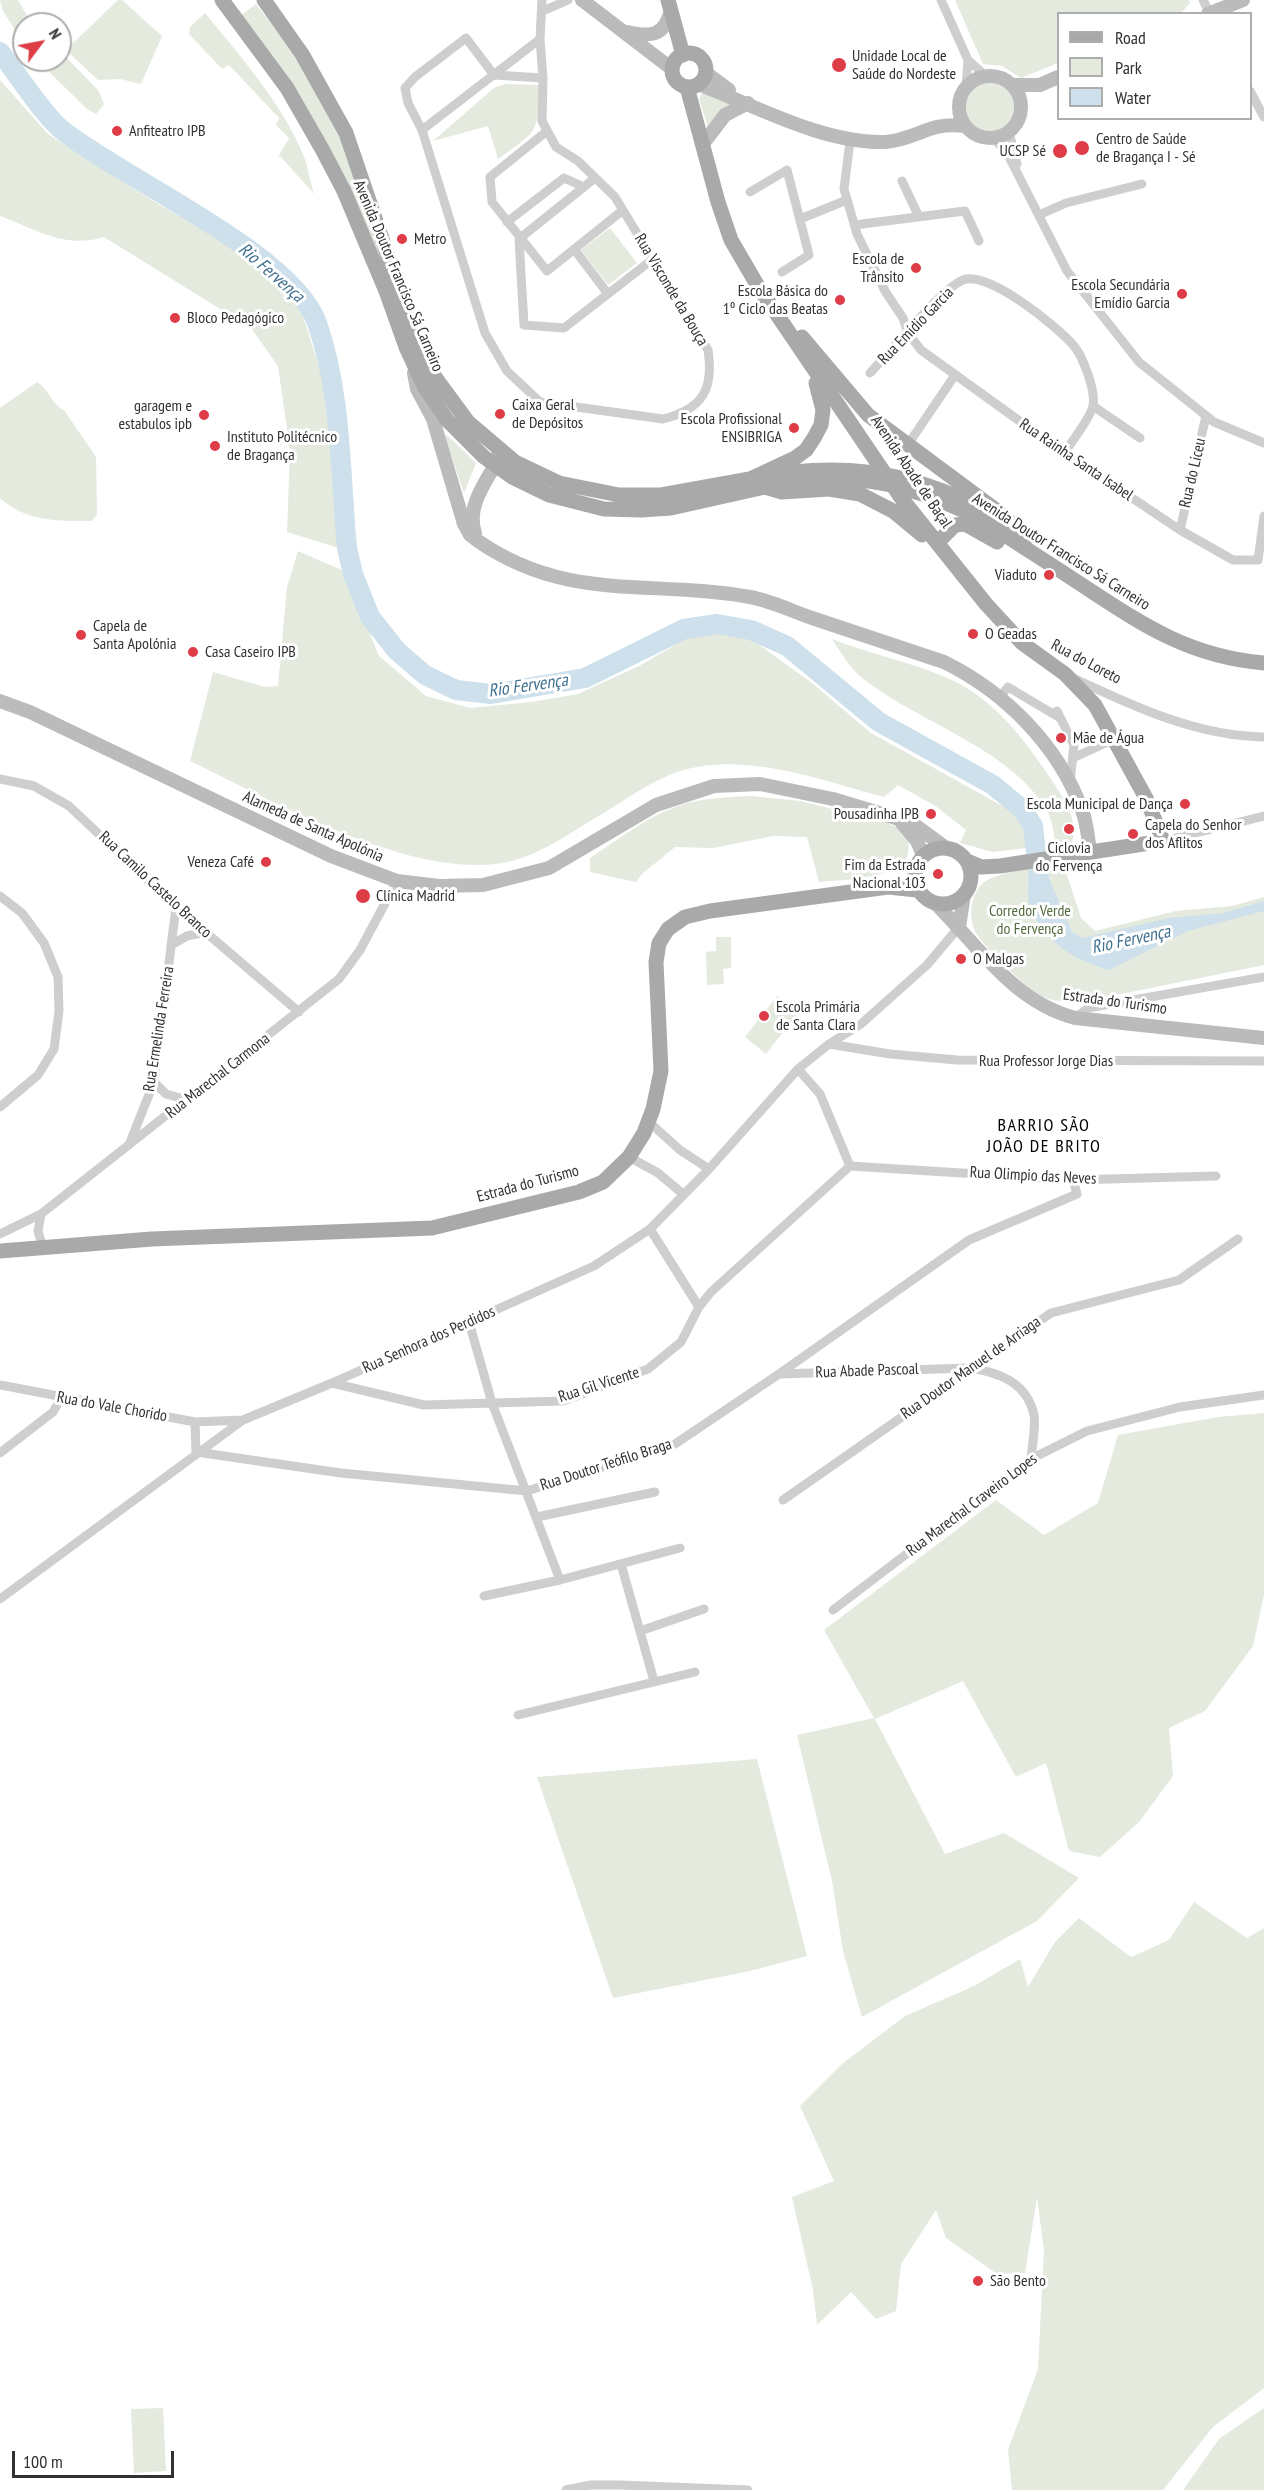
<!DOCTYPE html>
<meta charset="utf-8">
<style>
body{margin:0}
#map{position:relative;width:1264px;height:2490px;overflow:hidden;background:#fff;font-family:"PT Sans Narrow",sans-serif}
canvas{display:block}
.legend{position:absolute;left:1057px;top:12px;width:195px;height:108px;box-sizing:border-box;background:#fff;border:2px solid #adadad;margin:0;padding:8px 10px;list-style:none;font-size:18px;color:#313131}
.legend li{display:flex;align-items:center;gap:12px;height:30px}
.legend b{width:30px;border:2px solid #adadad}
.north{position:absolute;left:12px;top:12px;width:60px;height:60px;box-sizing:border-box;background:#fff;border:2px solid #adadad;border-radius:50%;rotate:58deg;font-size:16px;font-weight:700;line-height:24px;text-align:center;color:#313131}
.north::after{content:'';display:block;margin:auto;width:21px;height:27px;background:#de3c47;clip-path:polygon(50% 0,100% 100%,50% 72%,0 100%)}
.scale{position:absolute;left:12px;top:2451px;width:162px;height:27px;box-sizing:border-box;border:3px solid #313131;border-top:0;padding-left:8px;font-size:18px;line-height:21px;white-space:nowrap;color:#313131;-webkit-text-stroke:4px #fff;paint-order:stroke}
</style>
<div id="map">
<canvas width="1264" height="2490"></canvas>
<ul class="legend">
<li><b style="height:8px;background:#a9a9a9"></b>Road</li>
<li><b style="height:16px;background:#e4eadd"></b>Park</li>
<li><b style="height:16px;background:#cde0eb"></b>Water</li>
</ul>
<div class="north">N</div>
<div class="scale">100 m</div>
</div>
<script>
const ctx = document.querySelector('canvas').getContext('2d');
ctx.lineJoin = 'round';
function fillPath(path, color) {
  ctx.fillStyle = color;
  ctx.fill(path, 'evenodd');
}
function stroke(path, color, width, dash) {
  ctx.strokeStyle = color;
  ctx.lineWidth = width;
  ctx.lineCap = dash ? 'butt' : 'round';
  ctx.setLineDash(dash || []);
  ctx.stroke(path);
}
function drawText(font, color, halo, rows, align = 'center') {
  ctx.font = font + ' "PT Sans Narrow",sans-serif';
  ctx.lineWidth = 6;
  ctx.setLineDash([]);
  ctx.textBaseline = 'middle';
  ctx.strokeStyle = halo;
  ctx.fillStyle = color;
  for (const [text, x, y, turn = 0] of rows) {
    ctx.save();
    ctx.translate(x, y);
    ctx.rotate((+turn || 0) * Math.PI / 180);
    ctx.textAlign = isNaN(turn) ? turn : align;
    if (halo) ctx.strokeText(text, 0, 0);
    ctx.fillText(text, 0, 0);
    ctx.restore();
  }
}
fillPath(new Path2D(`
 M0,0H18L32,24H24V44L3,11Z
 M118,0H122L162,36L141,84L120,79L98,80L66,50Z
 M955,0H1189L1190,3L1181,13L1058,14V63L1021,78L1002,66L983,64Z
 M256,4L296,56L337,130L441,398L486,450L466,433L438,399L381,264L240,16Z
 M205,13C240,56 281,102 303,154C308,166 310,181 314,194L280,156L278,157L289,138L276,125L279,118L229,65L222,69L189,34L190,27Z
 M60,51L98,90L104,104L96,114L87,109L37,60H60Z
 M0,80L48,134L158,204L246,253L294,297L300,307L327,391L339,548L287,532L290,450L278,366L251,328L104,237C66,249 37,230 0,216Z
 M966 107a24 24 0 1 1 48 0a24 24 0 1 1-48 0Z
 M505,84L539,85C538,135 538,130 498,159L488,126L433,141L494,88Z
 M703,92L732,104L708,127L699,99Z
 M610,228L637,263L608,285L581,250Z
 M37,382C49,389 52,405 64,410L96,457L97,514L92,521C57,521 27,522 0,498V408Z
 M447,435L476,463L464,493L445,437Z
 M298,551L344,571L379,656L426,696L470,708L531,702L578,694L639,666L699,631L751,639L812,683L871,733L1015,813L1025,828L1026,848L993,852L960,843L966,830L937,807L898,785L884,797C820,780 746,751 680,771C651,780 623,802 597,817C565,836 533,860 495,864C401,874 273,801 190,761L213,672L265,687L278,686L287,587Z
 M832,639C872,655 916,663 954,681C998,703 1026,742 1053,782C1065,801 1080,822 1071,846L1056,849C1054,835 1053,821 1046,809C1009,747 914,721 860,676C849,667 840,651 832,639Z
 M751,796L800,801L885,822L900,829L909,843C908,847 909,854 907,857C897,879 840,880 819,882L807,837L773,836L713,848L675,847L642,874L636,882L590,872V858C618,840 646,817 678,806C701,798 726,797 751,796Z
 M1063,863L1081,918L1095,931L1176,911L1232,906L1264,897V965L1077,1003C1063,1002 1049,1001 1037,993C1023,985 981,944 975,931C968,916 971,894 983,883C996,872 1045,866 1063,863Z
 M716,937H731V968L723,969L724,984L707,985L706,952L716,951Z
 M777,996L798,1013L766,1054L745,1037Z
 M1264,1413V1595L1253,1646L1205,1711L1169,1728L1173,1776L1139,1822L1100,1857L1069,1851L1046,1763L1016,1777L963,1681L875,1719L945,1854L1004,1833L1079,1878L1037,1921L862,2017L843,1951L832,1881L797,1735L874,1718L824,1630L996,1500L1044,1535L1098,1503L1118,1435L1218,1417Z
 M757,1759L807,1956L750,1971L613,1998L537,1777Z
 M1194,1902L1247,1938L1264,1928V2388L1213,2427L1163,2490H1012L1008,2450L1038,2369L1044,2250L1037,2197L1025,2273L997,2274L946,2238L936,2210L901,2264L896,2311L876,2319L851,2292L817,2325L813,2290L792,2197L834,2181L800,2106L842,2064L905,2016L974,1986L1020,1959L1028,1987L1055,1942L1079,1918L1131,1957L1169,1940Z
 M163,2408L166,2471L134,2473L131,2409Z
 M1264,2408V2490H1183L1219,2439Z`), '#e4eadd');
fillPath(new Path2D(`
 M1044,867L1072,932L1082,938L1169,918L1224,913L1264,901V911L1188,931L1109,970C1076,961 1044,942 1031,909C1026,899 1029,882 1029,871Z`), '#cde0eb');
stroke(new Path2D(`
 M0,52C16,72 44,116 62,130C123,179 292,253 317,323C342,394 340,474 347,548L353,574L370,617L397,651L425,675L456,690L491,694L585,678L684,629L717,624L751,630L787,646L879,722L993,785L1022,809L1033,826L1039,879`), '#cde0eb', 20);
stroke(new Path2D(`
 M542,0L540,39L543,78L542,121L556,147L578,161L615,197L708,350C714,389 703,409 663,419L540,402L507,371L485,333L422,130L408,103L405,88L415,77L466,38L494,75L543,78
 M941,0L968,60L986,76
 M1203,0L1210,14
 M543,11L568,0
 M966,86L968,60
 M1250,91L1264,117
 M422,130L540,39
 M547,131L490,177L492,202L547,271L623,210
 M1009,132L1017,164
 M992,138L1005,149L1067,271L1139,362L1214,422L1264,443
 M850,141L844,189L857,234L885,291L903,318L908,333L921,350L1050,443L1180,530L1233,560H1258L1264,516
 M595,178L519,239L524,325L564,328L653,259
 M902,181L919,217
 M750,192L787,170L809,255L782,272
 M1039,215L1066,203L1142,184
 M800,219L847,200
 M507,222L564,178L584,187
 M854,225L965,211L979,241
 M574,249L608,294
 M870,373C889,353 942,288 963,280C988,270 1058,327 1074,346C1083,357 1096,391 1093,406C1090,418 1072,442 1064,453
 M1093,406L1140,438
 M907,446L955,375
 M1180,530L1206,416
 M1073,678C1133,706 1196,736 1264,737
 M1001,696L1008,687L1060,718
 M1057,711L1074,745L1070,782
 M1073,758L1114,739
 M0,779L34,786L69,806L176,907L299,1012
 M1163,841L1264,816
 M0,896L22,913L44,943L58,977L59,1011L54,1049L38,1075L0,1107
 M171,945L187,936L206,932
 M1075,1018L1088,1008L1264,977
 M829,1044L890,1054L957,1060L1264,1061
 M154,1082L166,1094L188,1100
 M649,1122L680,1150L709,1169
 M129,1145L154,1082L176,907
 M629,1157L658,1173L683,1194
 M850,1166L1073,1180L1216,1176
 M41,1214L38,1231L43,1248
 M650,1229L699,1307
 M0,1234L41,1214L339,979L360,950L397,881
 M469,1322L492,1403L560,1580L680,1548
 M779,1374L969,1368C998,1372 1027,1382 1034,1415C1036,1428 1032,1446 1031,1459
 M332,1383L424,1405L563,1401L648,1369L681,1342L699,1307L711,1292L850,1166L820,1094L798,1069
 M0,1385L195,1422L196,1452L341,1473L527,1491L675,1444L779,1374L969,1240L1077,1194L1073,1180
 M195,1422L243,1420
 M0,1453L53,1412L62,1397
 M783,1500L1051,1313L1179,1280L1238,1239
 M537,1517L655,1492
 M621,1564L654,1681
 M484,1596L560,1580
 M0,1599L243,1420L332,1383L594,1266L650,1229L709,1169L798,1069L829,1044L861,1024L927,965L959,927
 M833,1610L1031,1459L1087,1431L1180,1407L1264,1395
 M640,1631L704,1609
 M518,1715L695,1672
 M566,2490L591,2485H620L748,2490`), '#cecece', 9);
stroke(new Path2D(`
 M582,0L672,69
 M1208,14L1243,0
 M627,32C651,37 664,37 671,10
 M706,73L729,90
 M959 107a31 31 0 1 1 62 0a31 31 0 1 1-62 0Z
 M698,84C756,106 824,144 885,142C916,140 929,121 965,126
 M1013,85H1040L1058,77
 M706,140L725,115L748,103
 M414,373L417,389L433,419L464,524L470,535L478,541C568,603 650,579 750,597C772,601 794,612 815,619C858,633 901,648 944,662C1005,692 1058,745 1082,810C1087,823 1088,838 1090,851
 M475,533C466,507 485,483 498,460V455
 M0,701L30,712L331,856L397,881L439,886L483,885L549,868L656,805L714,786L760,784L833,799L912,823L946,848
 M901,822L917,841L923,855
 M936,904C979,947 1014,1002 1075,1018L1264,1038
 M959,927L964,895`), '#bbb', 14);
stroke(new Path2D(`
 M222,0L287,88L322,149L344,191L386,291L406,347L424,386L447,420L484,457L512,477L549,495L604,509L641,510L671,508L765,487L782,492L829,489L860,494L893,511L922,535
 M264,0L302,54L346,133L410,321L432,373L468,422L515,462L559,483L619,495H661L750,479L795,458L806,450L814,438L821,425L823,410L816,383
 M668,0L683,55
 M672 70a17 17 0 1 1 34 0a17 17 0 1 1-34 0Z
 M687,87L718,202L731,240L759,288L902,499L986,604L1022,643L1065,674L1095,705L1147,800L1163,841L1000,866L981,867L967,861
 M802,337L868,415L1000,513L1027,538
 M979,518C1015,542 1052,565 1088,589C1146,627 1192,657 1264,663
 M937,543L955,525L965,524L997,542
 M915 876a28 28 0 1 1 56 0a28 28 0 1 1-56 0Z
 M0,1251L152,1239L432,1228L579,1192L603,1182L629,1157L644,1133L653,1109L661,1071L656,962L659,943L668,929L685,917L710,911L888,887L917,890`), '#a9a9a9', 15);
stroke(new Path2D(`
 M750,479C834,461 908,469 984,510
 M765,487C785,485 805,481 825,480C879,475 932,495 979,518`), '#a9a9a9', 15);
for (const [x, y, r, color] of [
 [839,65,8,"#de3c47"],
 [117,131,6,"#de3c47"],
 [1082,148,8,"#de3c47"],
 [1060,151,8,"#de3c47"],
 [402,239,6,"#de3c47"],
 [916,268,6,"#de3c47"],
 [1182,294,6,"#de3c47"],
 [840,300,6,"#de3c47"],
 [175,318,6,"#de3c47"],
 [500,414,6,"#de3c47"],
 [204,415,6,"#de3c47"],
 [794,428,6,"#de3c47"],
 [215,446,6,"#de3c47"],
 [1049,575,6,"#de3c47"],
 [973,634,6,"#de3c47"],
 [81,635,6,"#de3c47"],
 [193,652,6,"#de3c47"],
 [1061,738,6,"#de3c47"],
 [1185,804,6,"#de3c47"],
 [931,814,6,"#de3c47"],
 [1069,829,6,"#de3c47"],
 [1133,834,6,"#de3c47"],
 [266,862,6,"#de3c47"],
 [938,874,6,"#de3c47"],
 [363,896,8,"#de3c47"],
 [961,959,6,"#de3c47"],
 [764,1016,6,"#de3c47"],
 [978,2281,6,"#de3c47"]
]) {
  const dot = new Path2D();
  dot.arc(x, y, r, 0, 2 * Math.PI);
  ctx.fillStyle = color;
  ctx.fill(dot);
  stroke(dot, '#fff', 2);
}
drawText('16px', '#313131', '#fff', [
 ["Unidade Local de",852,56],
 ["Saúde do Nordeste",852,74],
 ["Anfiteatro IPB",129,131],
 ["Centro de Saúde",1096,139],
 ["de Bragança I - Sé",1096,157],
 ["UCSP Sé",1046,151,"right"],
 ["Metro",414,239],
 ["Escola de",904,259,"right"],
 ["Trânsito",904,277,"right"],
 ["Escola Secundária",1170,285,"right"],
 ["Emídio Garcia",1170,303,"right"],
 ["Escola Básica do",828,291,"right"],
 ["1º Ciclo das Beatas",828,309,"right"],
 ["Bloco Pedagógico",187,318],
 ["Caixa Geral",512,405],
 ["de Depósitos",512,423],
 ["garagem e",192,406,"right"],
 ["estabulos ipb",192,424,"right"],
 ["Escola Profissional",782,419,"right"],
 ["ENSIBRIGA",782,437,"right"],
 ["Instituto Politécnico",227,437],
 ["de Bragança",227,455],
 ["Viaduto",1037,575,"right"],
 ["Capela de",93,626],
 ["Santa Apolónia",93,644],
 ["O Geadas",985,634],
 ["Casa Caseiro IPB",205,652],
 ["Mãe de Água",1073,738],
 ["Escola Municipal de Dança",1173,804,"right"],
 ["Pousadinha IPB",919,814,"right"],
 ["Capela do Senhor",1145,825],
 ["dos Aflitos",1145,843],
 ["Ciclovia",1069,848,"center"],
 ["do Fervença",1069,866,"center"],
 ["Veneza Café",254,862,"right"],
 ["Fim da Estrada",926,865,"right"],
 ["Nacional 103",926,883,"right"],
 ["Clínica Madrid",376,896],
 ["O Malgas",973,959],
 ["Escola Primária",776,1007],
 ["de Santa Clara",776,1025],
 ["São Bento",990,2281]
], 'left');
drawText('16px', '#313131', '#fff', [
 ["Avenida Doutor Francisco Sá Carneiro",398,276,67],
 ["Rua Visconde da Bouça",671,290,59],
 ["Rua Emídio Garcia",916,326,-46],
 ["Rua Rainha Santa Isabel",1076,460,34],
 ["Avenida Abade de Baçal",911,472,56],
 ["Rua do Liceu",1193,473,-77],
 ["Avenida Doutor Francisco Sá Carneiro",1061,552,32],
 ["Rua do Loreto",1086,662,28],
 ["Alameda de Santa Apolónia",313,827,24],
 ["Rua Camilo Castelo Branco",155,885,43],
 ["Estrada do Turismo",1115,1002,8],
 ["Rua Ermelinda Ferreira",159,1029,-81],
 ["Rua Professor Jorge Dias",1046,1061],
 ["Rua Marechal Carmona",218,1076,-38],
 ["Rua Olimpio das Neves",1033,1176,3],
 ["Estrada do Turismo",528,1184,-15],
 ["Rua Senhora dos Perdidos",429,1340,-24],
 ["Rua Doutor Manuel de Arriaga",971,1368,-35],
 ["Rua Abade Pascoal",867,1371,-2],
 ["Rua Gil Vicente",599,1385,-18],
 ["Rua do Vale Chorido",112,1407,10],
 ["Rua Doutor Teófilo Braga",606,1465,-18],
 ["Rua Marechal Craveiro Lopes",972,1505,-37]
]);
drawText('16px', '#546b3f', '#fff', [
 ["Corredor Verde",1030,911],
 ["do Fervença",1030,929]
]);
drawText('italic 18px', '#417190', '#fff', [
 ["Rio Fervença",271,273,41],
 ["Rio Fervença",528,686,-8],
 ["Rio Fervença",1131,940,-12]
]);
ctx.letterSpacing = '1.5px';
drawText('18px', '#000', '#fff', [
 ["BARRIO SÃO",1044,1126],
 ["JOÃO DE BRITO",1044,1147]
]);
ctx.letterSpacing = '0px';
</script>
